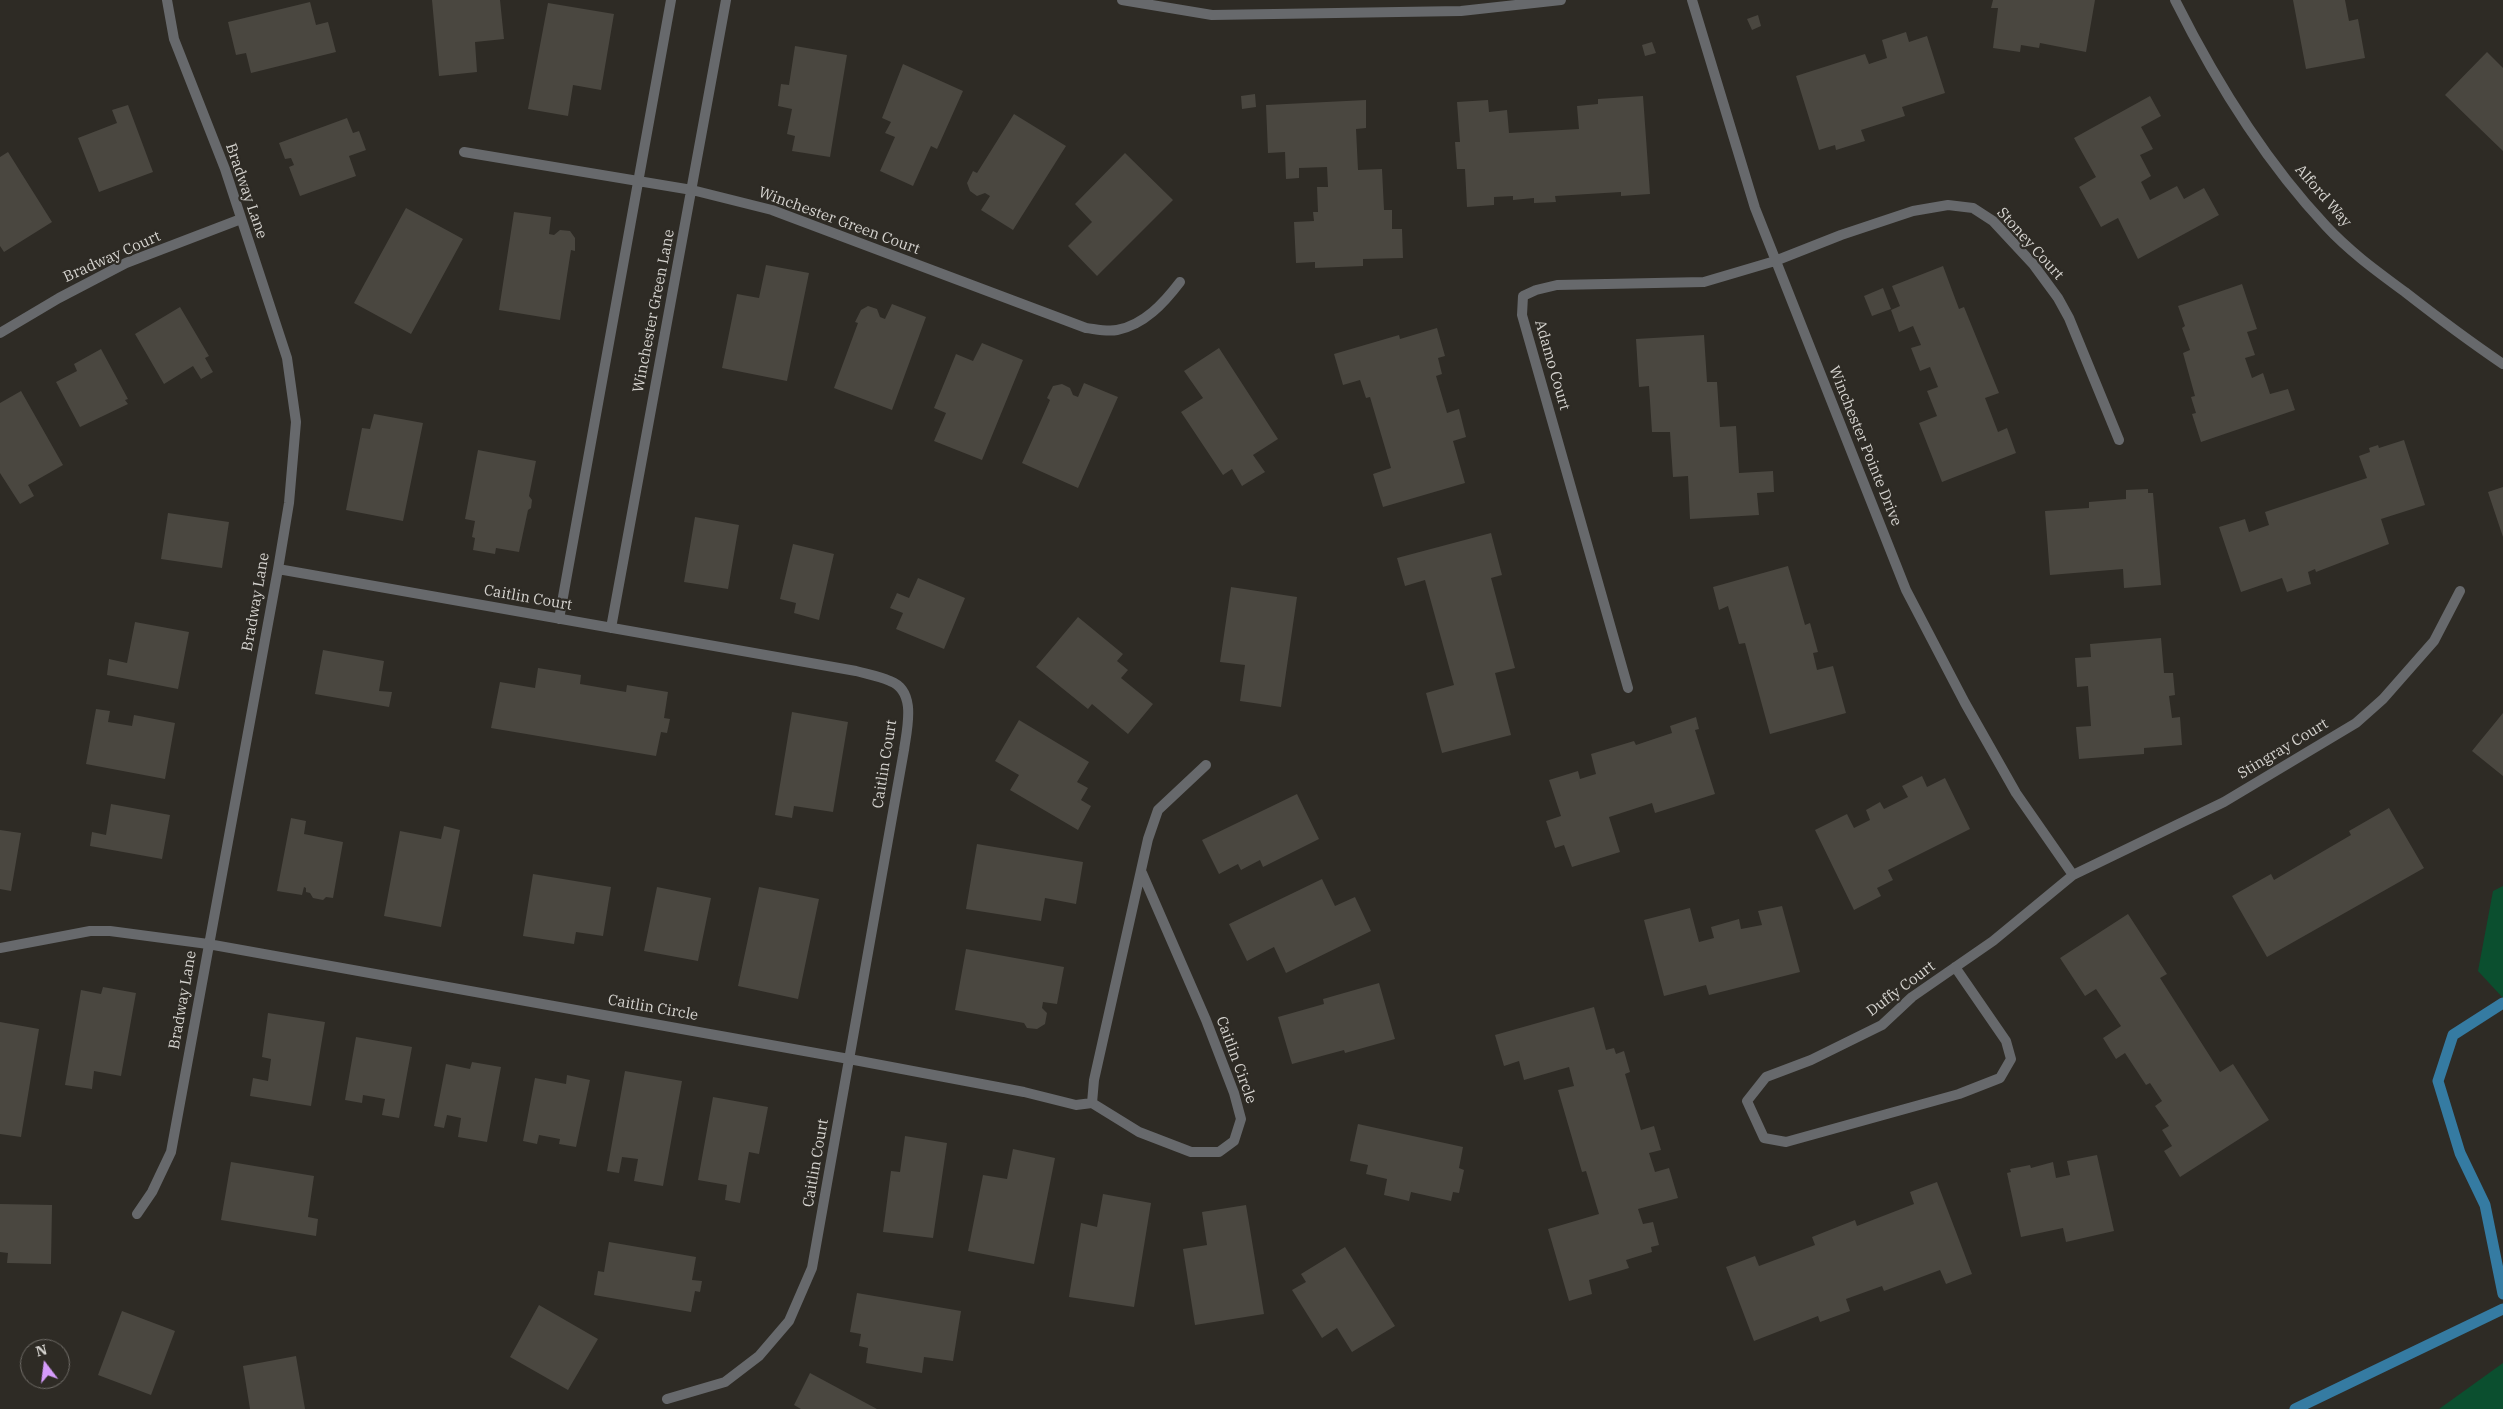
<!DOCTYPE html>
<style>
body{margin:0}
#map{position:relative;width:2503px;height:1409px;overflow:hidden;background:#2e2b25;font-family:"IBM Plex Serif",serif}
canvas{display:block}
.north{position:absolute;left:20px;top:1339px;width:50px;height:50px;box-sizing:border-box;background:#2e2b25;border:1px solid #716e69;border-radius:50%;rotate:345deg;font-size:14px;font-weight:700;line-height:20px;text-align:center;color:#d5d3cf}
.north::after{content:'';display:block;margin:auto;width:18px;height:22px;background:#d59bfb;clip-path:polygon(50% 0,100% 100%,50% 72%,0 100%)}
</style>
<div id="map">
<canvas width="2503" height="1409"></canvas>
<div class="north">N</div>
</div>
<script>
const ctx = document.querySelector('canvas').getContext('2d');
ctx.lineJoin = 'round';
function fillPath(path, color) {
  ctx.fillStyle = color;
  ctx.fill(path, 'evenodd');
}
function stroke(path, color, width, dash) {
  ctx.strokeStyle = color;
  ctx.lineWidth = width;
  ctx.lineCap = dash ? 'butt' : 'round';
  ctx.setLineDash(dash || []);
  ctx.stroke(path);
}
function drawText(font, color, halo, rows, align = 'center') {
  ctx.font = font + ' "IBM Plex Serif",serif';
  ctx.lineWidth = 4.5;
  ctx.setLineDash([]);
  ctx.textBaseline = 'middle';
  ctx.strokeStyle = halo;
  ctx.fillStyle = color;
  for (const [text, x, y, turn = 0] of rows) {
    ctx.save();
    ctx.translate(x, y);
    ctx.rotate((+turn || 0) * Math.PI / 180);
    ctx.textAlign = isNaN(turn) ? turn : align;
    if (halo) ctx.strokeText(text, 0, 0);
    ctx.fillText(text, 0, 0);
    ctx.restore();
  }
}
fillPath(new Path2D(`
 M2503,886V998L2478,971L2493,891Z
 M2503,1363V1409H2439Z`), '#0b4f2f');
stroke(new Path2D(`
 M2503,1003L2453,1035L2438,1081L2460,1153L2485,1205L2503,1294
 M2295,1409L2503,1309`), '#357ba2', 11);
fillPath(new Path2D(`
 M432,0H500L504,39L475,42L477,72L439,76Z
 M1993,0H2095L2086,52L2040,43L2039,48L2021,45L2020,52L1993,48L1998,8H1991Z
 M2293,0H2345L2349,21L2358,19L2365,58L2306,69Z
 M310,2L316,25L328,22L336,52L251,73L246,53L236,55L228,22Z
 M548,3L614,14L601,90L573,85L568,116L528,109Z
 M1758,15L1761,26L1752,30L1747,19Z
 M1906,32L1909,42L1927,36L1945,93L1902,107L1905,116L1861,130L1865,141L1836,150L1835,145L1819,150L1796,76L1865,54L1869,64L1887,58L1882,40Z
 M1652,42L1656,53L1645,56L1642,45Z
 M795,46L847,55L830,157L792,151L795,136L787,134L792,109L778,106L781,84L789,85Z
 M2487,52L2503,68V151L2445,95Z
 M903,64L963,91L937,149L931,146L913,186L880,171L895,137L885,133L891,122L882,118Z
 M1255,94L1256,107L1242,109L1241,96Z
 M1643,96L1650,194L1621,196V192L1555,196L1556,202L1534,203V198L1513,200V196L1494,197V205L1467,207L1465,169H1457L1455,142H1460L1457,102L1488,100L1489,112L1507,110L1509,133L1579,129L1577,106L1598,104V99Z
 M2150,96L2161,116L2141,127L2153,149L2140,155L2151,176L2141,182L2150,200L2177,186L2184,199L2204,188L2219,215L2138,259L2118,218L2101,227L2079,187L2096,177L2074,138Z
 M1366,100V128L1356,129L1358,170L1382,169L1384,210H1392V229H1402L1403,258L1363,259V266L1315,268V262L1296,263L1294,222L1314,221L1313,212H1318L1317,187H1328L1327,167L1299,168V178L1286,179L1285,152L1268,153L1266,105Z
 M128,105L153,172L99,192L78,138L117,123L112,110Z
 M1014,114L1066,146L1013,230L981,210L990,196L985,193L977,196L970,191L967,183L973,171L977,173Z
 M347,118L353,133L359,131L366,150L349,156L356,176L300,196L289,167L294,165L291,158L285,159L279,143Z
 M8,152L52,222L4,252L0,246V157Z
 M1125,153L1173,200L1097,276L1068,246L1092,222L1075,204Z
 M406,208L463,239L411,334L354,303Z
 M514,212L551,217L549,234L554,235L560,230L570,231L575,238V251L571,250L560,320L499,310Z
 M766,265L809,273L787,381L722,368L737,294L759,298Z
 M1943,266L1959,309L1964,307L1999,393L1985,398L1998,432L2007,428L2016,453L1942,482L1919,423L1937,416L1927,391L1938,387L1930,367L1920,371L1911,348L1921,345L1913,326L1899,332L1891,310L1900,306L1892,286Z
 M2242,284L2257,329L2247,332L2255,355L2245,358L2252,378L2263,373L2270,394L2288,389L2295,410L2201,442L2192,414L2196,413L2191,397L2195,396L2183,353L2190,350L2182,328L2185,326L2178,306Z
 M1883,288L1891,309L1872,316L1864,296Z
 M892,304L926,317L892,410L834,388L858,323L855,322L861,310L868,306L877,309L880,317L885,319Z
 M180,307L209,356L205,358L213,372L201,379L193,366L164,384L135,334Z
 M1437,328L1445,356L1438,358L1442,374L1436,376L1447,413L1459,409L1466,437L1453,441L1465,483L1383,507L1373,474L1391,468L1370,397L1366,398L1360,380L1343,385L1334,354L1399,335L1400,339Z
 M1704,335L1707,382H1717L1720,427L1736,426L1739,473L1773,471L1774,492L1757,493L1759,515L1690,519L1688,476L1673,477L1670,432H1652L1649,386L1639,387L1636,339Z
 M982,343L1023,360L982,460L934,441L946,413L934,408L956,354L973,361Z
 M1219,348L1278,439L1253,455L1265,472L1242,486L1232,469L1223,475L1181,412L1203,398L1184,371Z
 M101,349L128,399L125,400L128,404L80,427L56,382L77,371L74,364Z
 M1084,383L1118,397L1078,488L1022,463L1050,400L1047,398L1053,386L1062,384L1070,388L1073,395L1078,397Z
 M21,391L63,465L28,485L34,496L20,504L0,473V403Z
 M374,414L423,423L403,521L346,510L362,428L370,429Z
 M2404,440L2425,505L2381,519L2389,544L2316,572L2315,569L2308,572L2311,584L2287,592L2282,578L2241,592L2219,527L2245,519L2249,532L2269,525L2265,512L2367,478L2359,456L2370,452L2369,448L2378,445L2379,448Z
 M478,450L536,461L529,496L532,500L531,508L528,510L519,552L496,548L495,554L473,550L475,538L472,537L475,521L465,519Z
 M2503,487V537L2488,492Z
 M2148,489V493H2153L2161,585L2124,588L2123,569L2050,575L2045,511L2089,508V502L2126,499V490Z
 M168,513L229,522L222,568L161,559Z
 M695,517L739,525L728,589L684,582Z
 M1491,533L1502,575L1491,578L1515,668L1495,673L1511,735L1442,753L1426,693L1454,685L1425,580L1405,586L1397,558Z
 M793,544L834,554L819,620L794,613L796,603L780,599Z
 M1788,566L1805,625L1810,623L1818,652L1813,653L1817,670L1833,666L1846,713L1770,734L1745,643L1739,644L1728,606L1719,610L1713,587Z
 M918,578L965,598L944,649L896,629L903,613L890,608L897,593L909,598Z
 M1231,587L1297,597L1281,707L1240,701L1245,665L1220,662Z
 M1078,617L1123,654L1117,661L1128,670L1121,678L1153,704L1128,734L1092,704L1088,709L1036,667Z
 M135,622L189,632L178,689L107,675L109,659L127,663Z
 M2161,638L2164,673H2173L2175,695L2169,696L2172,718L2180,717L2182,745L2144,748V754L2079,759L2076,727L2091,726L2088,686L2077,687L2075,658L2091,657L2090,644Z
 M323,650L384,661L379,691L392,692L389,707L315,694Z
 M538,668L581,675L580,684L626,692L627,685L668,692L664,718L670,719L667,733L661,732L656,756L491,728L500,682L535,688Z
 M96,709L110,711L108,722L132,726L134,715L175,723L165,779L86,764Z
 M792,712L848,722L833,812L794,806L792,818L775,815Z
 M2503,713V776L2472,751Z
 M1696,717L1699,729L1695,730L1715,794L1655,813L1652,803L1609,817L1620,852L1572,867L1564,845L1555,848L1546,821L1561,816L1549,780L1578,771L1580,779L1596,774L1591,754L1634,741L1636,745L1672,733L1670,726Z
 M1019,720L1089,762L1077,782L1088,788L1081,800L1091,806L1078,830L1010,790L1019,775L995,761Z
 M1922,776L1927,787L1945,778L1970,829L1888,870L1893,880L1877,888L1881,896L1854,910L1815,830L1847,814L1854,828L1870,820L1866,810L1880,802L1884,809L1908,797L1902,786Z
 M1297,794L1319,839L1263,867L1260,860L1241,870L1238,864L1219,874L1202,840Z
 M111,804L170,815L162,859L90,846L92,832L106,835Z
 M2389,808L2424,868L2267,957L2232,896L2271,874L2274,880L2351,835L2349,831Z
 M291,818L306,821L304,834L343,842L333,898L326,897L323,900L313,898L310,893L306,892V888L304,887L302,895L277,891Z
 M444,826L460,830L441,927L384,916L400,831L441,839Z
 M0,830L21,833L11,891L0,889Z
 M977,844L1083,862L1076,904L1045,898L1041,921L966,909Z
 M533,874L611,887L603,936L576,932L574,944L523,936Z
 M1322,879L1335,906L1355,897L1371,931L1286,973L1274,947L1247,961L1229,924Z
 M657,887L711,898L698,961L644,951Z
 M759,887L819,899L798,999L738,986Z
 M1782,906L1800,972L1709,995L1706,985L1664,996L1644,920L1690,908L1699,942L1714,938L1711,927L1739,919L1741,929L1762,925L1758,911Z
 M2128,914L2167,974L2160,978L2220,1072L2233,1064L2269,1120L2180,1177L2164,1151L2172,1146L2162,1130L2169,1126L2155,1106L2162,1101L2150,1083L2146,1085L2125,1053L2116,1059L2103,1038L2121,1026L2096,989L2085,996L2060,958Z
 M966,949L1064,967L1057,1004L1043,1002L1042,1008L1047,1013L1045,1024L1037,1029L1027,1028L1024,1023L955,1010Z
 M1379,983L1395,1039L1345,1053L1344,1050L1292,1064L1278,1017L1324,1004L1323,999Z
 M103,987L136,993L121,1076L94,1071L92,1089L65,1085L81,990L101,994Z
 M1594,1007L1606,1050L1614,1048L1616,1054L1624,1051L1630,1072L1625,1074L1641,1130L1654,1126L1661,1150L1649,1153L1655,1172L1669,1168L1678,1198L1638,1209L1643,1224L1653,1222L1659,1245L1651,1247L1652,1252L1626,1260L1629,1268L1589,1280L1592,1294L1569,1301L1548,1229L1599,1214L1586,1171L1582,1172L1558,1090L1574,1086L1569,1067L1524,1080L1519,1061L1504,1066L1495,1035Z
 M268,1013L325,1022L311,1106L250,1096L253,1078L268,1081L271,1059L262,1057Z
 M0,1022L39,1029L21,1137L0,1134Z
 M356,1037L412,1047L399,1118L382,1115L385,1099L363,1095L362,1103L345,1100Z
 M472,1062L501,1067L487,1142L458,1137L461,1118L447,1115L444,1128L434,1126L446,1064L470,1069Z
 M625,1071L682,1081L663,1186L634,1181L638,1159L622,1157L619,1173L607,1171Z
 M567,1075L590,1080L576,1147L559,1144L560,1139L539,1135L537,1144L523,1141L535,1078L566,1084Z
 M713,1097L768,1107L759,1154L749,1152L740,1203L725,1200L727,1185L698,1180Z
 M1358,1124L1463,1147L1459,1168L1464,1170L1459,1193L1453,1192L1451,1201L1411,1192L1409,1201L1384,1195L1387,1179L1366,1174L1368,1165L1350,1161Z
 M905,1136L947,1143L933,1238L883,1232L891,1171L900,1172Z
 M1013,1149L1055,1158L1034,1264L968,1251L983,1175L1007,1179Z
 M2097,1155L2114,1231L2066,1242L2063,1228L2021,1237L2007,1173L2011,1172L2010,1169L2030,1165L2031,1168L2053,1162L2056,1178L2070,1175L2067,1161Z
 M231,1162L314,1176L308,1217L318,1219L316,1236L221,1220Z
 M1937,1182L1972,1274L1946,1284L1940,1270L1884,1291L1882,1286L1846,1299L1850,1311L1820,1322L1818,1316L1754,1341L1726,1267L1755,1256L1759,1266L1815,1245L1812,1237L1855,1220L1857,1226L1914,1204L1910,1192Z
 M1103,1194L1151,1203L1134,1307L1069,1297L1081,1223L1097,1227Z
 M0,1204L52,1205L51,1264L7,1263L8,1253L0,1252Z
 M1246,1205L1264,1314L1195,1325L1183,1249L1207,1245L1202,1212Z
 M609,1242L696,1257L692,1280L702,1281L700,1292L695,1291L691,1312L594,1295L598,1271L604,1272Z
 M1345,1247L1395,1326L1352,1352L1337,1328L1322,1338L1292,1290L1306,1282L1301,1274Z
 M857,1293L961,1311L953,1361L924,1357L922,1373L866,1363L868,1348L859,1346L861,1334L850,1332Z
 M539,1305L598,1339L568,1390L510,1357Z
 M122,1311L175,1331L151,1395L98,1375Z
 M296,1356L305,1409H250L243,1366Z
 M810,1373L877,1409H801L794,1405Z`), '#4a4740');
stroke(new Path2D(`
 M2175,0C2215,80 2265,161 2326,226C2350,252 2378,272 2405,292C2437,317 2469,341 2503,364`), '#67696c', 10);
stroke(new Path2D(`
 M1122,0L1212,15L1461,11L1561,0
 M1692,0L1755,208L1906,590L1965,703L2016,793L2073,875
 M464,152L692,190L772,210L1086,328C1095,329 1107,332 1117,330C1144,325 1164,303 1180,282
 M0,333L59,298L126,263L241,219
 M278,569L856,671C867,674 879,676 890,681C917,691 907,728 904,750L812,1268L789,1321L759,1356L725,1382L667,1399
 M559,619L671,0
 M611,628L726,0
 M1628,688L1522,315L1523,296L1536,290L1557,285L1704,282L1775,261L1841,235L1913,211L1948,205L1973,208L1993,221L2033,264L2058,298L2069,318L2119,440
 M0,948L90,931H110L208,944L849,1059L1024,1092L1076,1105L1092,1103L1094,1080L1148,839L1158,810L1206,765
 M1955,967L2006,1041L2011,1059L2000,1078L1959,1094L1786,1142L1764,1138L1747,1101L1766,1077L1811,1060L1882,1025L1912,997L1993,941L2073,875L2224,802L2356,723L2383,699L2434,641L2460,591
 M1092,1103L1139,1132L1191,1152H1219L1234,1141L1241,1119L1234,1093L1206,1020L1142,873
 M137,1214L152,1192L171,1152L278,569L289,503L296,422L287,358L225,169L174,39L167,0`), '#67696c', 10);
drawText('15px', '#d5d3cf', '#2e2b25', [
 ["Bradway Lane",246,191,71],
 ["Alford Way",2323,196,49],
 ["Winchester Green Court",839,221,20],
 ["Stoney Court",2030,244,48],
 ["Bradway Court",112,257,-24],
 ["Winchester Green Lane",654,311,-79],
 ["Adamo Court",1552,365,74],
 ["Winchester Pointe Drive",1865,446,68],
 ["Caitlin Court",528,598,10],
 ["Bradway Lane",256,602,-80],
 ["Stingray Court",2283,749,-31],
 ["Caitlin Court",885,764,-81],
 ["Duffy Court",1901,989,-37],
 ["Bradway Lane",183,1000,-80],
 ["Caitlin Circle",653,1008,10],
 ["Caitlin Circle",1236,1060,70],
 ["Caitlin Court",816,1163,-80]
]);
</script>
